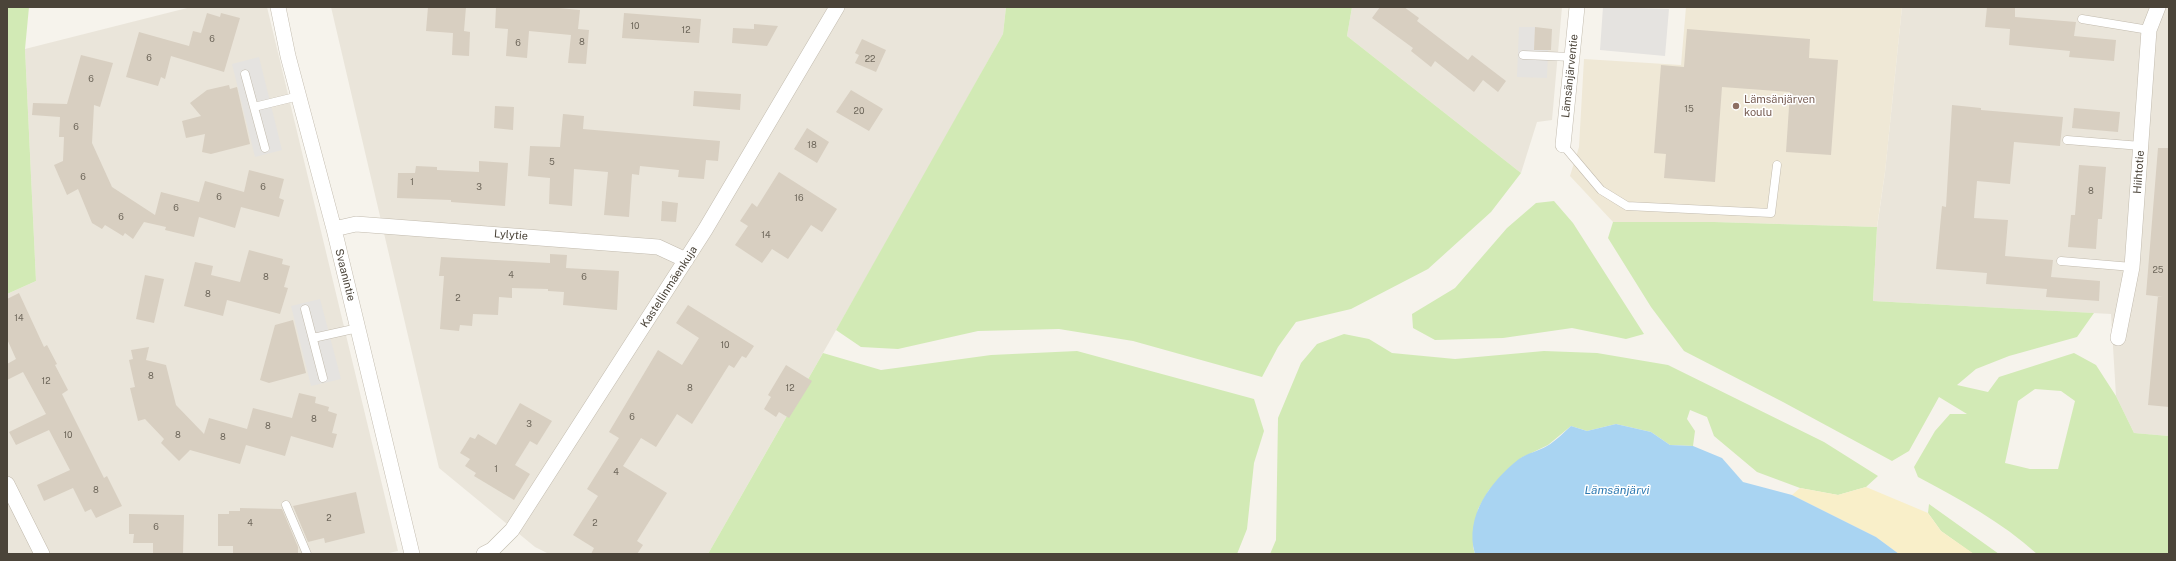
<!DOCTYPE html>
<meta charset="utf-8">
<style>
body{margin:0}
#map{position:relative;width:2176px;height:561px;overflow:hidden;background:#f6f3ec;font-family:"Public Sans",sans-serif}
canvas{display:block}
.frame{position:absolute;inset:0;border:8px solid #4b4439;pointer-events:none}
</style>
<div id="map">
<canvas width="2176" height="561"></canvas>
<div class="frame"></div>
</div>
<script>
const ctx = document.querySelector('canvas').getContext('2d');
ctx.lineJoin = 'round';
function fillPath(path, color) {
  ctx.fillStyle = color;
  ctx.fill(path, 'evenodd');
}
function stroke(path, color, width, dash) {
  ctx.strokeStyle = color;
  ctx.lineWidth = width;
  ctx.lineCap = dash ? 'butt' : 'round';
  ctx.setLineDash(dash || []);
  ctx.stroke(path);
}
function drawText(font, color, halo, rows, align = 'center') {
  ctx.font = font + ' "Public Sans",sans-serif';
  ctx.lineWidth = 3;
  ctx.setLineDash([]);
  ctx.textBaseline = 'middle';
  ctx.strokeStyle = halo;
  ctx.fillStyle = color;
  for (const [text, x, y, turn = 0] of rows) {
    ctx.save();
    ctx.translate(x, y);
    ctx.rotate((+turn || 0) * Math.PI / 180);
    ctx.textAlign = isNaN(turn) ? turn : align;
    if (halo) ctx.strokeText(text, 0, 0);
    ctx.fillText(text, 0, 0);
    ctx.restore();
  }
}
fillPath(new Path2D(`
 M191,7H267L398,551L384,554H7V294L36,281L25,49Z
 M331,7H1006L1003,34L919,185L708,554H549L535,547L439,468Z
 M1352,7H1562L1552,120L1537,122L1521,173L1347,36Z
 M1902,7H2169V436L2134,433L2116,396L2111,314L1873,301L1877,228L1885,172Z`), '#eae5da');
fillPath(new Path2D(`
 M1686,7H1902L1885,172L1877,227L1714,222H1613L1570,176L1579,147L1584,59L1681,65Z`), '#efe8d6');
fillPath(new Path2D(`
 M7,7H29L25,49L36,281L7,294Z
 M1006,7H1352L1347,36L1521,173L1491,212L1428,269L1351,309L1296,322L1278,347L1262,377L1133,341L1059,329L978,331L898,349L861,347L836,330L1003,34Z
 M1554,201L1573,223L1644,334L1626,339L1572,328L1503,338L1435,340L1413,328L1412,314L1455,288L1507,228L1536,203Z
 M1613,222H1714L1877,227L1873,301L2094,313L2077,337L2009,356L1976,369L1957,385L1988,392L1999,377L2074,353L2096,365L2116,396L2134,433L2169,436V554H2037C2002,522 1959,499 1918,477L1914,467L1935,431L1950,414H1967L1939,397L1909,451L1892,461L1783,402L1684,351L1651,307L1608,238ZM2035,389L2061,391L2075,401L2058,469H2030L2005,463L2018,401Z
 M1344,334L1369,339L1392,353L1455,359L1544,351L1597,353L1668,365L1824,442L1878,476L1866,487L1838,495L1800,488L1757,472L1714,436L1707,417L1690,410L1687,419L1695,431L1693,446L1670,445L1651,432L1616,424L1587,431L1571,426L1548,445L1521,458L1489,490L1478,509L1473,547L1475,554H1270L1276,540L1278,418L1301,363L1317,344Z
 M1077,351L1254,399L1264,431L1254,463L1247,529L1237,554H708L823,353L881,370L991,355Z
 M1929,504L1999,554H1973L1941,531L1928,513Z`), '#d2eab5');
fillPath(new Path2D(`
 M1866,487L1928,513L1941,531L1974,554H1899L1876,537L1792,495L1800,488L1838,495Z`), '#f9efc9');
fillPath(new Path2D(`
 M1603,7L1669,9L1665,56L1600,50Z
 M1519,27H1535L1534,50H1548L1547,78L1517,77Z
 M259,57L282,150L255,157L232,64Z
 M320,299L341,379L311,386L291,306Z`), '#e5e3e0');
fillPath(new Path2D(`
 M1616,424L1651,432L1670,445L1693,446L1722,458L1743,482L1792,495L1876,537L1899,554H1475C1464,516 1491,481 1519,459C1527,453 1539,451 1547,446C1556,441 1564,432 1571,426L1587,431Z`), '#a9d4f2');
fillPath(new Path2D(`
 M428,7H466L464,31L470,32L469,56L452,55L453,33L426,31Z
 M496,7H548L580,10L578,29L589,30L586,64L568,63L571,35L529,31L527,58L506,56L508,29L495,28Z
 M1380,7H1404L1419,18L1417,21L1468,60L1472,55L1506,81L1498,92L1483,80L1474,92L1435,61L1431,67L1411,51L1413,48L1372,18Z
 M1987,7H2015V17L2076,22L2074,36L2116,40L2114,61L2069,57L2070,51L2009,45L2010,29L1985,27Z
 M207,13L220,17L221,13L240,18L224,72L171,56L165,79L161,77L158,86L126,77L139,32L189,46L193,31L201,33Z
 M624,13L701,19L699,43L622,38Z
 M754,24L778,26L767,46L732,43L733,28L754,29Z
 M1535,27L1552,29L1551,50H1534Z
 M1687,29L1810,39L1809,58L1838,60L1831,155L1786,152L1790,92L1722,87L1715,182L1664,178L1666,154L1654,153L1661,65L1684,67Z
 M862,39L886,50L876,72L855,63L859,55L855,53Z
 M81,55L113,63L100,107L94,105L92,143L112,187L155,215L161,192L199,202L205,181L244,192L249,170L284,179L279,198L284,200L279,217L241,207L235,228L199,217L194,237L165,230L166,227L144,222L133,239L125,233L123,236L105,225L102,229L92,223L78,189L67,195L54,165L63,161L64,137H59L60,117L32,115L33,103L67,104Z
 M229,85L230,89L237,87L250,144L211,154L202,152L205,134L186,138L182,121L201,116L190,103L207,90Z
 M851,90L883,109L869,131L836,112Z
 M694,91L741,94L740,110L693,106Z
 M1952,105L1981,108V110L2063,117L2060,146L2014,142L2010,184L1977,181L1974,218L2008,220L2005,256L2053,260L2051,277L2100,281L2099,301L2046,297L2047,289L1986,284L1987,273L1936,269L1942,206L1946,207Z
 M495,106L514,107L513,130L494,128Z
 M2074,108L2120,112L2118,132L2072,128Z
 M563,114L584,116L583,129L720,141L718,161L706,160L704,179L678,177L679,170L640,166L639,175L632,174L629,217L604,215L608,172L574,169L572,206L549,204L550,178L528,176L530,146L560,147Z
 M807,128L829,142L817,163L794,149Z
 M2158,148H2169V407L2148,405L2158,296L2163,297L2146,295Z
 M479,161L508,163L505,206L451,202V200L397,198L398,173H415L416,166L437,167V170L479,172Z
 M2079,165L2106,167L2102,219H2098L2096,249L2068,247L2071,215H2075Z
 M779,172L837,209L822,232L811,225L788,259L772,249L762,263L735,245L748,226L740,221L752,203L757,207Z
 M662,201L678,203L676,222L661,221Z
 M249,250L283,259L282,264L290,266L284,287L288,288L280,314L227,300L223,316L184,306L195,262L213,266L211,275L240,282Z
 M550,254L567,255L566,268L619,271L617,310L563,305L564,292L548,291V289L512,288V298L499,297L498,315L473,314L472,326L460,325L459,331L440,329L444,276H439L441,257L550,263Z
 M145,275L164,279L154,323L136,319Z
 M19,293L44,347L47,345L57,364L55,365L68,390L62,394L104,478L107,476L122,506L96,518L91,509L85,512L73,488L44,501L37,485L70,470L49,430L16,445L9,432L46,414L23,372L7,380V364L16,359L7,339V299Z
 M688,305L754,346L746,358L742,356L734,368L729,365L692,424L677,414L656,447L641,438L623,466L667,493L637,541L643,545L637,554H591L594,548L573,535L598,496L587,489L619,438L609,432L658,350L682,365L699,338L676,323Z
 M293,320L306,373L269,383L260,380L275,325Z
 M149,347L146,360L166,365L176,405L204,434L209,418L247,429L253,408L292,418L299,393L316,397L315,403L329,407L328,411L337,414L332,433L337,434L333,448L291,436L285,456L246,445L240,464L190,450L179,461L161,443L164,439L145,419L138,421L130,388L135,387L129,360L133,359L131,350Z
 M786,365L812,381L789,418L779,412L776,417L764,409L771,397L768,395Z
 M520,403L552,421L537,445L530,441L515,465L530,474L514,500L474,476L476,473L465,466L470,459L460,453L470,437L475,439L478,434L496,445Z
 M356,492L365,533L325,543L324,538L308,542L293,506Z
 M240,508L282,509L298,547V554L233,553V546H218V514H229V511H240Z
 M129,514L184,515L183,554H153V543H133L134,534H129Z`), '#d8cfc1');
const lane = new Path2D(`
 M2082,19L2149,30
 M1523,55L1572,57
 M245,74L265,148
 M254,107L299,96
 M2067,140L2141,146
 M1563,145L1601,190L1627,206L1771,213L1777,165
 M2061,261L2132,267
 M305,309L323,378
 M313,338L358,328
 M286,505L307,554`);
const street = new Path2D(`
 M278,7L288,56L334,229L412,554
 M1563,145L1577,7
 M334,229L356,224L658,247L686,260
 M2118,338L2132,267L2149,30L2158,7
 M7,484L42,554
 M484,554L492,550L512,530L705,230L837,7`);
stroke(lane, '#c2bbae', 9);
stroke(street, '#c2bbae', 16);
stroke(lane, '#fff', 8);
stroke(street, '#fff', 15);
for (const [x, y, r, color] of [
 [1736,106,4,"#8d6e63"]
]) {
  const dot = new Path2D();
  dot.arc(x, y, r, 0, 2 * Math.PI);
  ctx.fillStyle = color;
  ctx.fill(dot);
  stroke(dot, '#fff', 1.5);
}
drawText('9px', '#6e675b', null, [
 ["10",635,26],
 ["12",686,30],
 ["6",212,39],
 ["8",582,42],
 ["6",518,43],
 ["6",149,58],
 ["22",870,59],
 ["6",91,79],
 ["15",1689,109],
 ["20",859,111],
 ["6",76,127],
 ["18",812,145],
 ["5",552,162],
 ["6",83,177],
 ["1",412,182],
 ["6",263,187],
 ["3",479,187],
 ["8",2091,191],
 ["6",219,197],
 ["16",799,198],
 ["6",176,208],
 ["6",121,217],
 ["14",766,235],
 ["25",2158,270],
 ["4",511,275],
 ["8",266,277],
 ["6",584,277],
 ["8",208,294],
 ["2",458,298],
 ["14",19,318],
 ["10",725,345],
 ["8",151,376],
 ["12",46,381],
 ["8",690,388],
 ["12",790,388],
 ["6",632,417],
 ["8",314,419],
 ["3",529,424],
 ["8",268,426],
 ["10",68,435],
 ["8",178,435],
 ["8",223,437],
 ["1",496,469],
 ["4",616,472],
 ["8",96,490],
 ["2",329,518],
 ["4",250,523],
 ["2",595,523],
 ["6",156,527]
]);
drawText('11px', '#4b4439', '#fff', [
 ["Lämsänjärventie",1570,76,-84],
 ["Hiihtotie",2139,172,-86],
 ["Lylytie",511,235,4],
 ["Svaanintie",345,275,76],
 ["Kastellinmäenkuja",669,287,-57]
]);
drawText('11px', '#785e54', '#fff', [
 ["Lämsänjärven",1744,100],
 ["koulu",1744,113]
], 'left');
drawText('italic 12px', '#2e7ab2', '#fff', [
 ["Lämsänjärvi",1617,490]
]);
</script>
